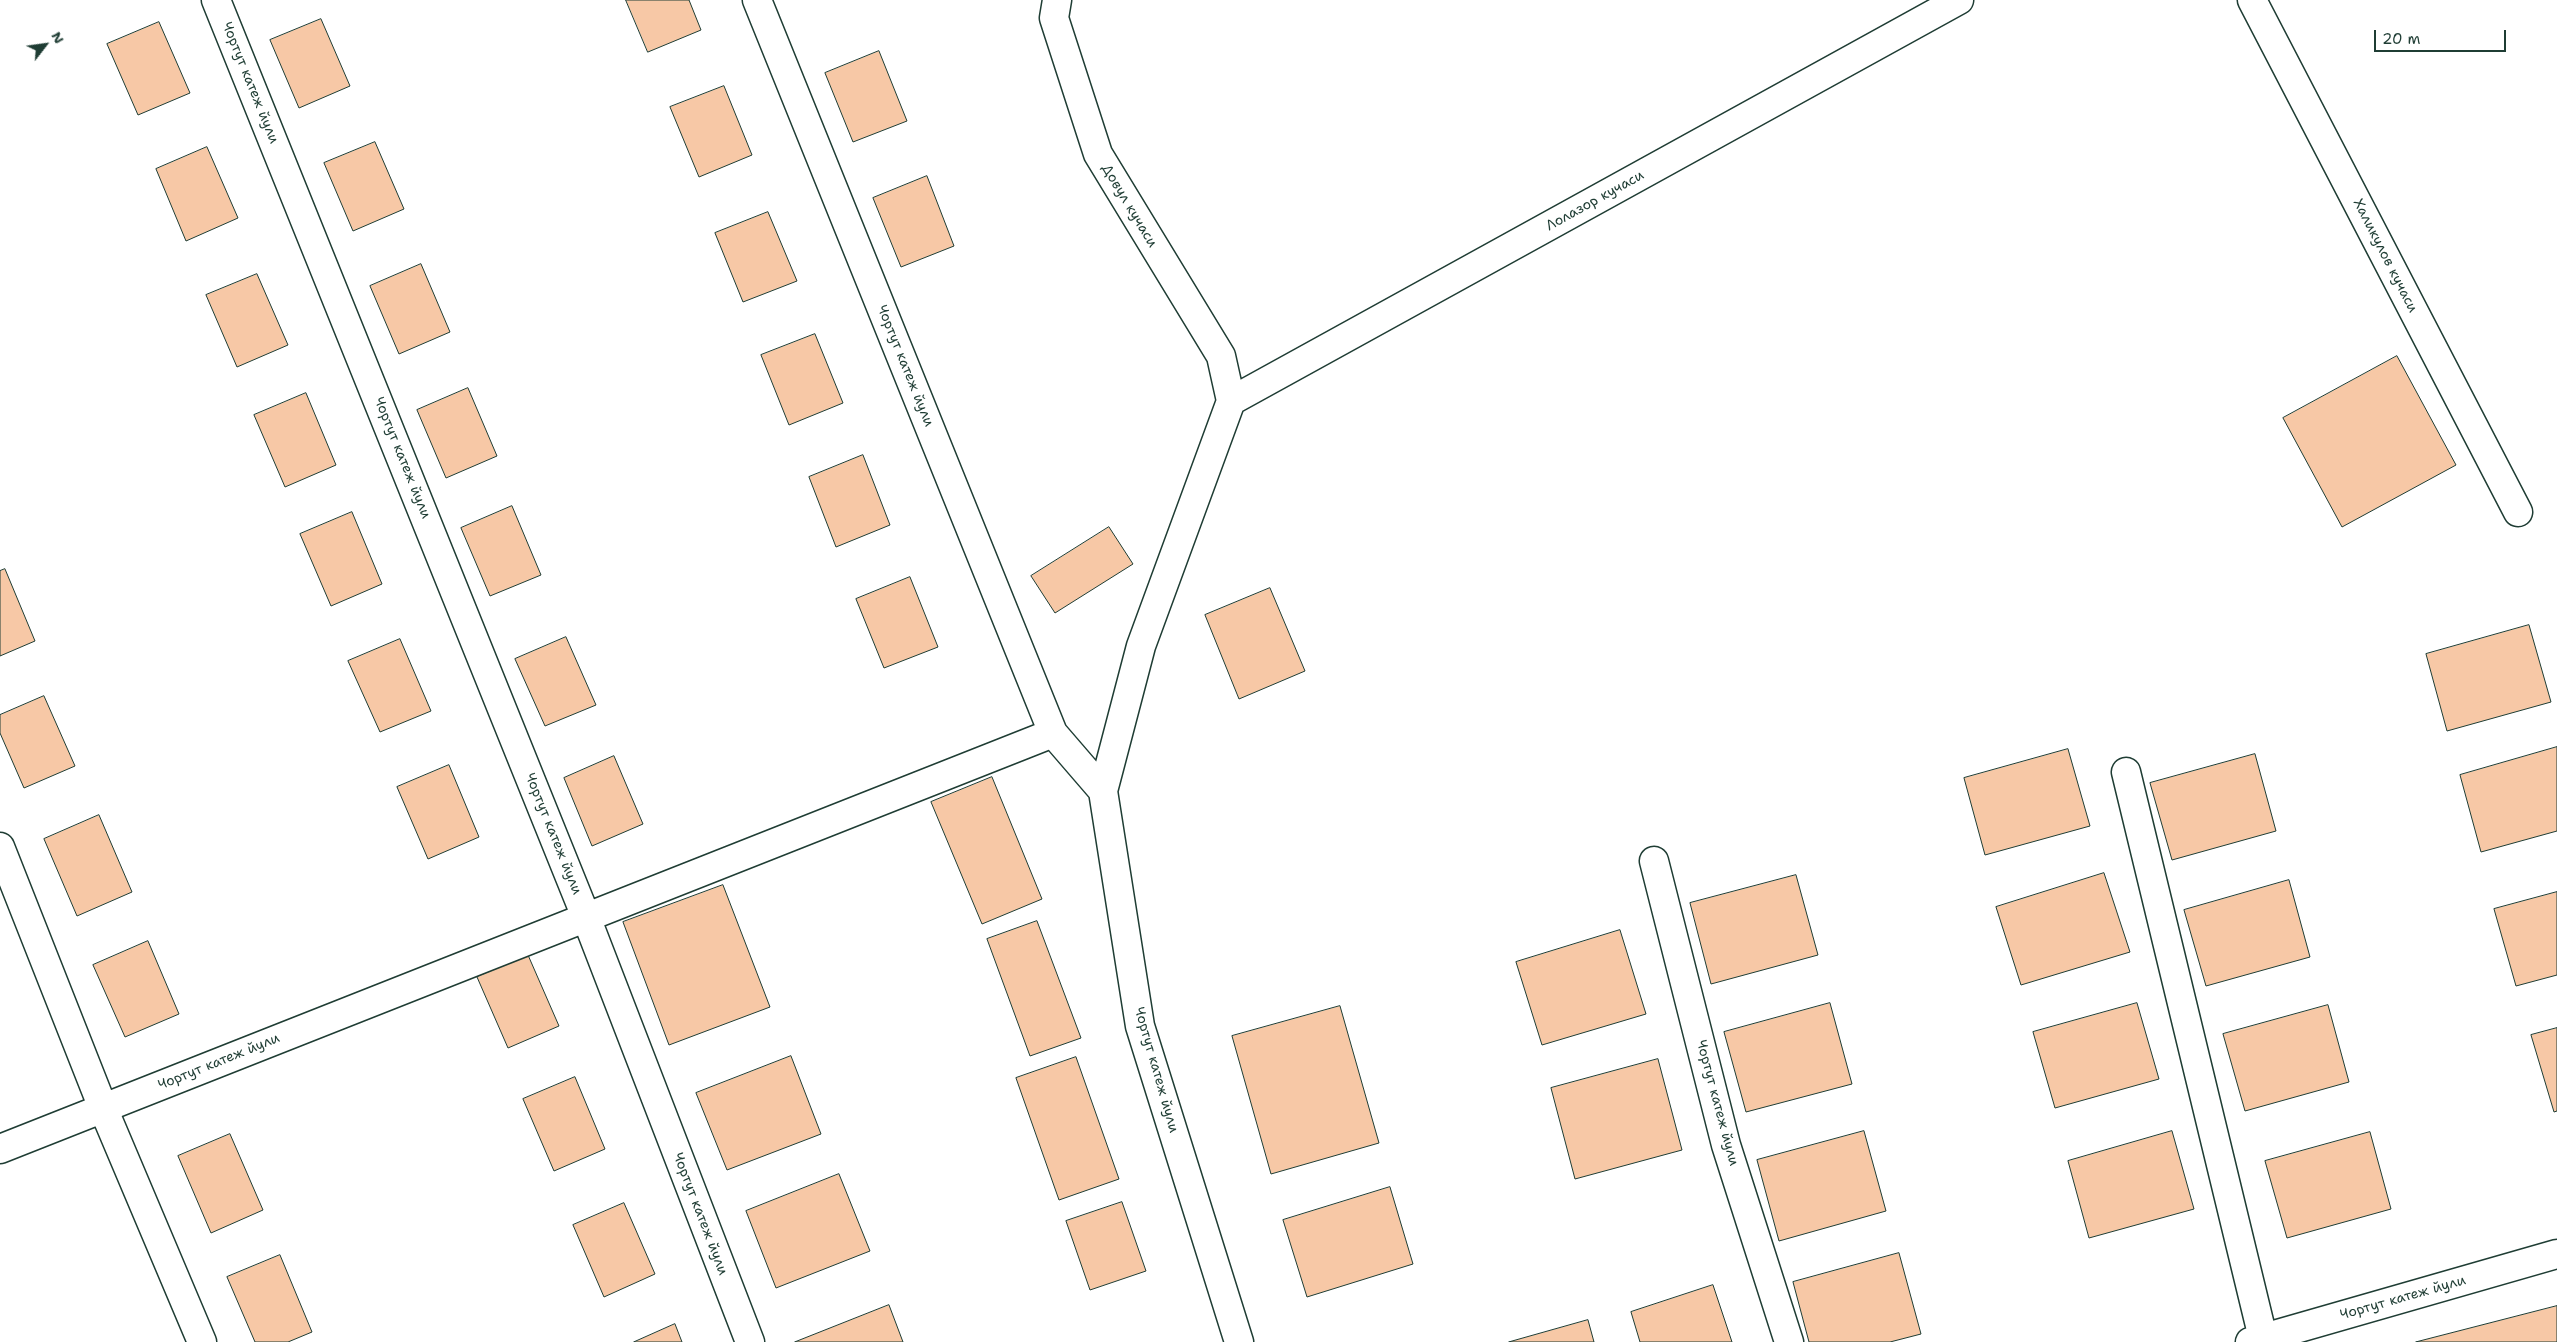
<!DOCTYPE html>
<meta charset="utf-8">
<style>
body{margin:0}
#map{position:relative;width:2557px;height:1342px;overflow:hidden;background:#fff;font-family:"Shantell Sans",sans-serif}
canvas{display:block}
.north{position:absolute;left:20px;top:20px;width:50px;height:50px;-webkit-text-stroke:4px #fff;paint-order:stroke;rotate:60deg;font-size:14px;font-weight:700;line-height:20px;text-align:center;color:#1f3d34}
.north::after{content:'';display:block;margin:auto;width:18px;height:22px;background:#1f3d34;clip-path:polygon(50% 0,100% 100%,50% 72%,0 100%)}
.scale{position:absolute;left:2374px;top:30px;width:132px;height:22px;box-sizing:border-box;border:2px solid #1f3d34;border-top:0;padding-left:6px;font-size:15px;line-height:18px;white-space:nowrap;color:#1f3d34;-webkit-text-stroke:4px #fff;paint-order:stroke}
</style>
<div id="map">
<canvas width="2557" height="1342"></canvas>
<div class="north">N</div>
<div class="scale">20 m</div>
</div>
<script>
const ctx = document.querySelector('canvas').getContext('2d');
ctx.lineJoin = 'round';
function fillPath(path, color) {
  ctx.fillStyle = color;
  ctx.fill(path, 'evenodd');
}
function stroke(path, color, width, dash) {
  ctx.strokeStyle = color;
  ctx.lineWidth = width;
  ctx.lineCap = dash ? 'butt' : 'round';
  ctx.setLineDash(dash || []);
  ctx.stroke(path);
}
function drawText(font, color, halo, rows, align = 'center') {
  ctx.font = font + ' "Shantell Sans",sans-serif';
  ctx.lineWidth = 4;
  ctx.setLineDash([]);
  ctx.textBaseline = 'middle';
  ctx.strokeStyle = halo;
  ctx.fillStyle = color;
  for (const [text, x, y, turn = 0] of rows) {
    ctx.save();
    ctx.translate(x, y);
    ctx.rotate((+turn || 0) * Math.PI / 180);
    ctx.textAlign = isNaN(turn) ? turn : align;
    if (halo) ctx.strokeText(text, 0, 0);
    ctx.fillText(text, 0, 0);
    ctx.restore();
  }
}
const building = new Path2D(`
 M626,0H689L701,30L648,52Z
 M321,19L350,86L299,108L270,40Z
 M159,22L190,93L138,115L107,44Z
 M879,51L907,121L853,142L825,73Z
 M724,86L752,155L699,177L670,107Z
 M375,142L404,209L353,231L324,163Z
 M207,147L238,218L186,241L156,169Z
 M927,176L954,246L901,267L873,198Z
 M768,212L797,281L743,302L715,233Z
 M421,264L450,332L399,354L370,286Z
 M257,274L288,345L237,367L206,295Z
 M815,334L843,403L789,425L761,355Z
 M2397,356L2456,465L2342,527L2283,418Z
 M468,388L497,456L446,478L417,410Z
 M306,393L336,465L285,487L254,415Z
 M863,455L890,525L836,547L809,477Z
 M512,506L541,575L490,596L461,528Z
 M352,512L382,584L331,606L300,534Z
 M1109,527L1133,564L1055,613L1031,576Z
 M5,569L35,641L0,656V571Z
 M910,577L938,647L884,668L856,599Z
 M1270,588L1305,671L1239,699L1205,615Z
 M2529,625L2551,702L2447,731L2426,654Z
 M566,637L596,705L545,726L515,659Z
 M400,639L431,711L380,732L348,661Z
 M44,696L75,766L24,788L0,733V715Z
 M2557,747V831L2481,852L2460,775Z
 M2068,749L2090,826L1985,855L1964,778Z
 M2255,754L2276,831L2172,860L2150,783Z
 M614,756L643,824L592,846L564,778Z
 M449,765L479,837L428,859L397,787Z
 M992,777L1042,899L982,924L931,802Z
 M99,815L132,892L77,916L44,839Z
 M2104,873L2130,952L2021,985L1996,907Z
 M1796,875L1818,955L1711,984L1690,903Z
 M2289,880L2310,957L2206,986L2184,910Z
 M723,885L770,1007L669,1045L623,922Z
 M2557,892V975L2516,986L2494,909Z
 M1037,921L1081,1038L1030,1056L987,939Z
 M1620,930L1646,1014L1542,1045L1516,962Z
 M148,941L179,1014L125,1037L93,965Z
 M528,955L559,1026L508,1048L477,977Z
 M1830,1003L1852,1084L1746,1112L1724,1032Z
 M2137,1003L2159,1079L2055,1108L2033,1032Z
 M2328,1005L2349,1082L2245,1111L2223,1034Z
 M1340,1006L1379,1143L1271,1174L1232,1036Z
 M2557,1028V1111L2554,1112L2531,1035Z
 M791,1056L821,1134L727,1170L696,1093Z
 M1076,1057L1119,1179L1059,1200L1016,1078Z
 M1658,1059L1682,1150L1575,1179L1551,1088Z
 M575,1077L605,1149L554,1171L523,1099Z
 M1864,1131L1886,1211L1779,1241L1757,1160Z
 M2172,1131L2194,1209L2089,1238L2068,1161Z
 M2370,1132L2391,1209L2287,1238L2265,1161Z
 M230,1134L263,1210L211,1233L178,1156Z
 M839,1174L870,1251L776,1288L746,1211Z
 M1390,1187L1413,1264L1307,1297L1283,1220Z
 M1122,1202L1146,1271L1090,1290L1066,1221Z
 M624,1203L655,1274L604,1297L573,1225Z
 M1899,1253L1921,1334L1890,1342H1809L1793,1282Z
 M280,1255L312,1332L288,1342H255L227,1277Z
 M1713,1285L1732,1342H1640L1631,1312Z
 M889,1305L903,1342H795Z
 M2557,1306V1342H2416Z
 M1588,1320L1594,1342H1509Z
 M675,1324L682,1342H634Z`);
fillPath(building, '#f7c8a6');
stroke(building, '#1f3d34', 1);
const street = new Path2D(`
 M216,0L586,917L750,1342
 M757,0L1053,733
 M1057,0L1054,18L1098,154L1221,356L1231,401
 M2252,0L2518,512
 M1231,401L1141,646L1103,791L1140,1026L1239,1342
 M1231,401L1959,0
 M2126,772L2263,1338
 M0,847L103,1108L202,1342
 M1654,861L1726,1145L1789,1342
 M0,1149L1053,733L1103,791
 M2250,1342L2557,1254`);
stroke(street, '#1f3d34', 31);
stroke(street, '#fff', 28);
drawText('14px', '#1f3d34', '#fff', [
 ["Чортут катеж йули",250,83,68],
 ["Лолазор кучаси",1595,201,-29],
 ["Довул кучаси",1129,206,59],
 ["Халикулов кучаси",2385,256,63],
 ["Чортут катеж йули",905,366,68],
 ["Чортут катеж йули",402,458,68],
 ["Чортут катеж йули",553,834,68],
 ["Чортут катеж йули",219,1062,-22],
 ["Чортут катеж йули",1156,1070,74],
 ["Чортут катеж йули",1717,1103,75],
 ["Чортут катеж йули",700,1214,69],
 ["Чортут катеж йули",2403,1298,-16]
]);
</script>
